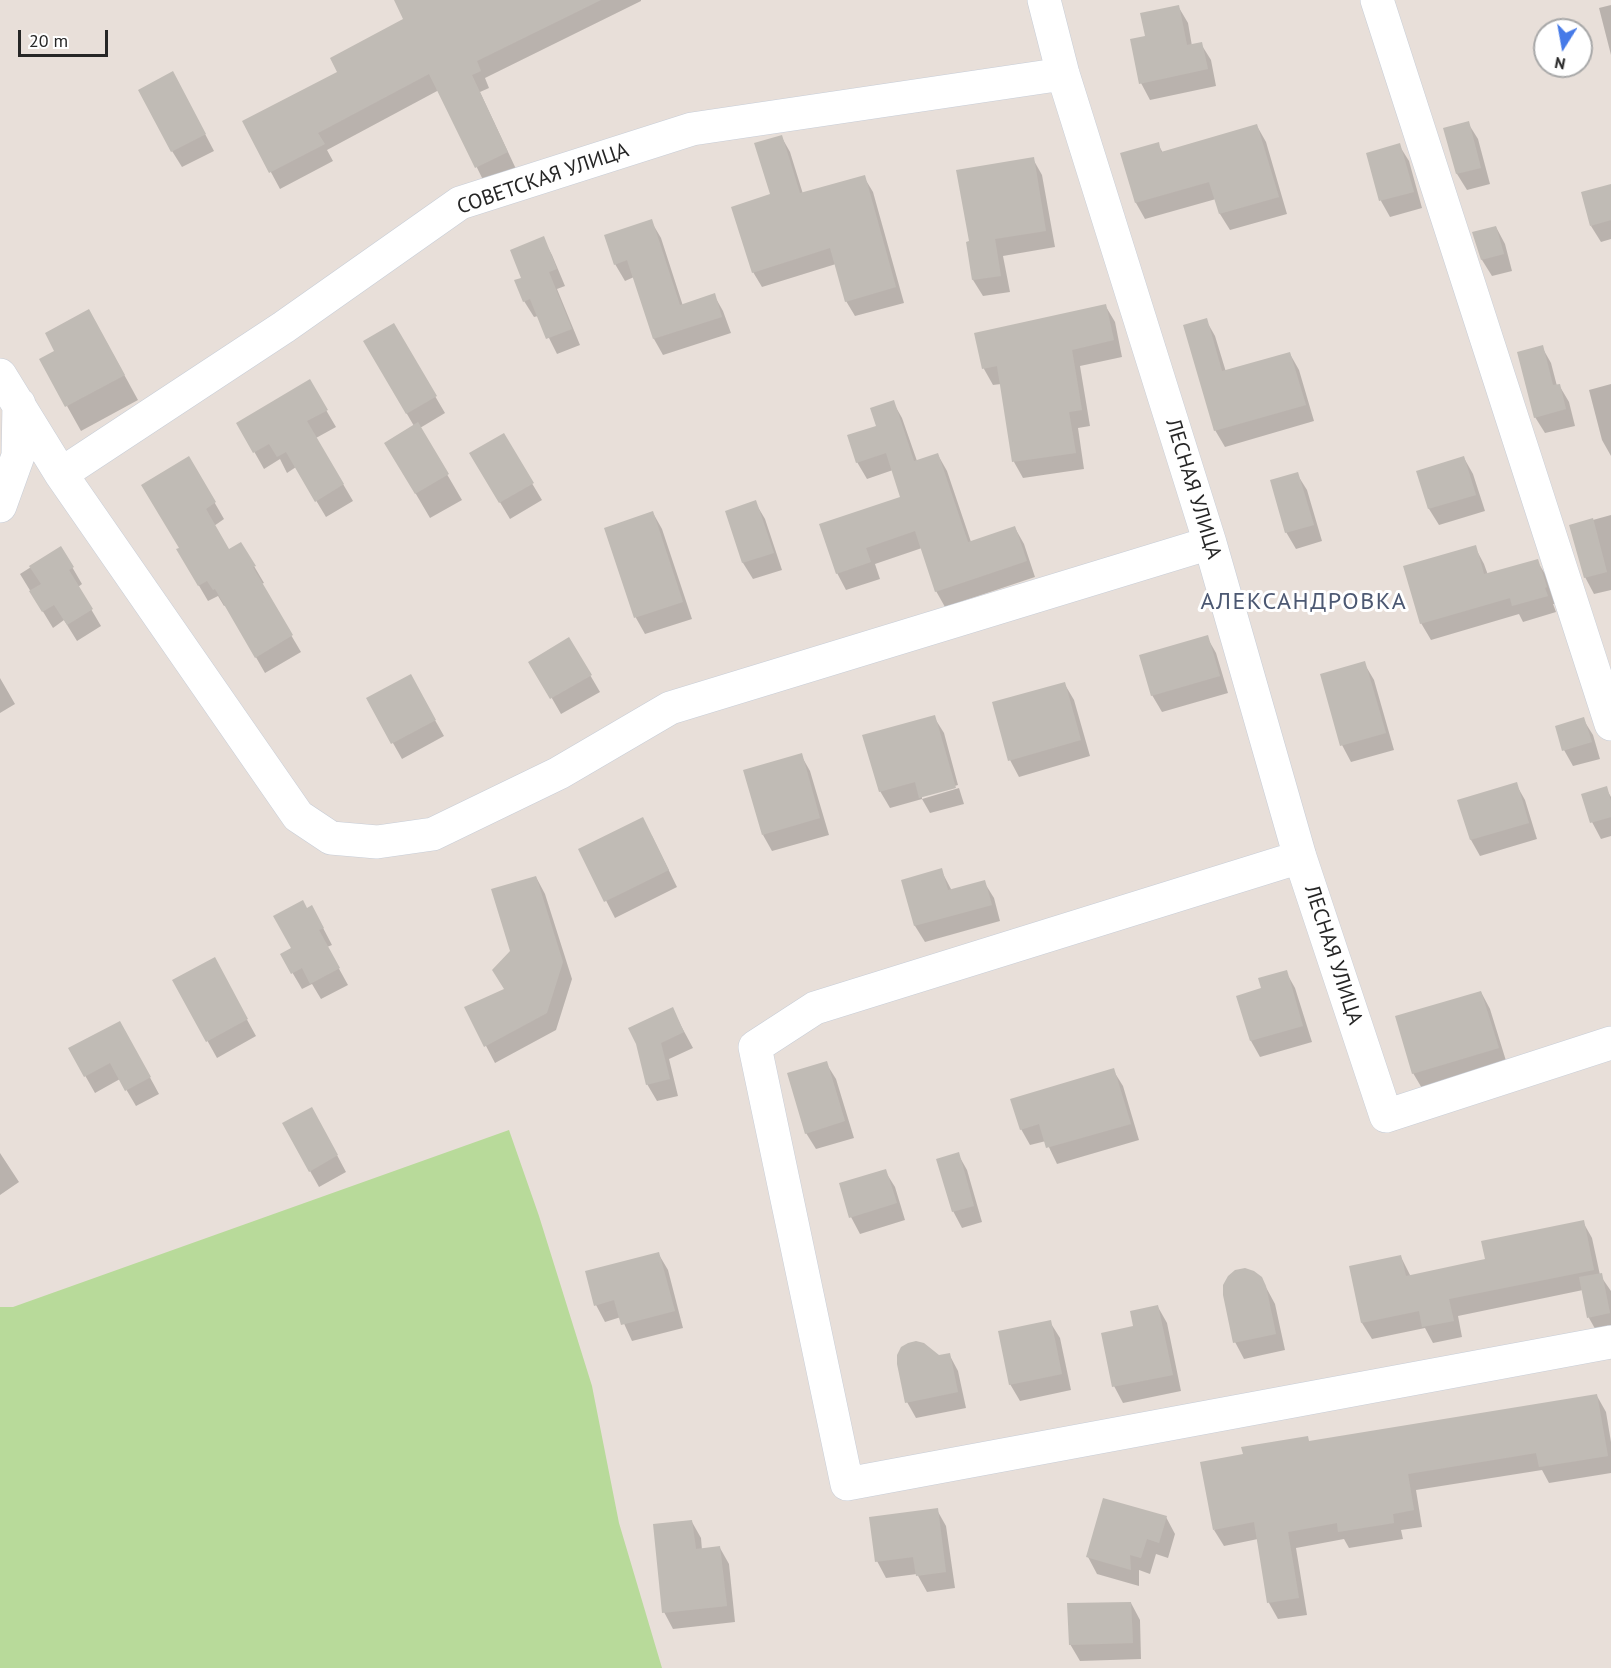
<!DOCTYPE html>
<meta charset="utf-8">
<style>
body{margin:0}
#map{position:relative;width:1611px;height:1668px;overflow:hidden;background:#e8dfd9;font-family:"PT Sans",sans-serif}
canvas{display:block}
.north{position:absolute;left:1533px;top:18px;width:60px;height:60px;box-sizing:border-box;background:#fff;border:2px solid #a8a8a8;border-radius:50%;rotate:191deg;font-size:16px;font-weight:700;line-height:24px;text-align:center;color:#262626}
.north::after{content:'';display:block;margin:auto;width:21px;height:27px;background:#467ae8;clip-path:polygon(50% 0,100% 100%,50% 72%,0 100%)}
.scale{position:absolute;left:18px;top:30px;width:90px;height:27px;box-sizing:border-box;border:3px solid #262626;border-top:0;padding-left:8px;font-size:18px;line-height:21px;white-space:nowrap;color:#262626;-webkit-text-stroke:4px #fff;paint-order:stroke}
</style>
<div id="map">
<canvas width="1611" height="1668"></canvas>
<div class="north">N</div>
<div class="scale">20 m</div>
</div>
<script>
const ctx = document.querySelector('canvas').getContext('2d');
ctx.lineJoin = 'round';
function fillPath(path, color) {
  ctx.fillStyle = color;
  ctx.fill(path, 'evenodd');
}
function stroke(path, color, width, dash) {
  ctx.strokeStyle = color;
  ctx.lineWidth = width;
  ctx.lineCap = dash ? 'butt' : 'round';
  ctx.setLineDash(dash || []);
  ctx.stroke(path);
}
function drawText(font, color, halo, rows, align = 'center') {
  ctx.font = font + ' "PT Sans",sans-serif';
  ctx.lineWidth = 6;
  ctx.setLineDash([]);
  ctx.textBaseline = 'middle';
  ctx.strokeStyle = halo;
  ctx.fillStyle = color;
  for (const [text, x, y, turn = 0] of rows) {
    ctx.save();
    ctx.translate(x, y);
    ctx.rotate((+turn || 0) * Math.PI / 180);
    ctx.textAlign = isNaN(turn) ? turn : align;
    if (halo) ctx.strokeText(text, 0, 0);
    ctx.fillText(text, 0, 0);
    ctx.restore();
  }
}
fillPath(new Path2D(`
 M509,1130L539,1216L592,1386L619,1523L662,1668H0V1307H13Z`), '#b8da9a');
fillPath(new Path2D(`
 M396,0H641V1L485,78L489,88L480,92L516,169L485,184L439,90L327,150L333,161L280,189L244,122L339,72L405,20Z
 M1611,5V55L1599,8Z
 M1178,6L1188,23L1192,46L1201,44L1211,60L1216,86L1150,100L1141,83L1147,37Z
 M182,90L214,151L182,167L172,151Z
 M1468,123L1478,139L1490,184L1467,190L1457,174L1445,129Z
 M1257,126L1266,142L1287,214L1230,230L1220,214L1216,199L1145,219L1136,203L1122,154L1158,144L1163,153Z
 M781,136L790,152L803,194L864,177L873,192L904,303L855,316L846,301L836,264L762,287L753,272L772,195Z
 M1399,145L1409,161L1422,208L1390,217L1381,201L1367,154Z
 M1033,159L1042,175L1055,247L1003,256L1010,292L983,296L973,280L970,242Z
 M1611,185V239L1601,242L1591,226Z
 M651,221L661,238L683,306L714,295L723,311L731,333L663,355L654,339L634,277L625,281L615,264Z
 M1496,227L1505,244L1512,271L1492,276L1482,260L1474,233Z
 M543,238L552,255L565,286L557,289L580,345L557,354L538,316L534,317L524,301L523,279Z
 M1105,305L1115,322L1122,357L1080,366L1090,426L1078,428L1084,469L1023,478L1014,462L1001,384L993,385L984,369L976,334Z
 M1206,320L1215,336L1226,372L1290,354L1299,370L1314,421L1225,447L1215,430Z
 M393,325L445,413L420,428L462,500L430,518L386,443L414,426L365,342Z
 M103,336L138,400L81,431L67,406Z
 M1542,347L1551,363L1557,386L1559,385L1569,402L1575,426L1545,433L1535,417Z
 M309,381L336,427L316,438L353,501L326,517L296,467L287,473L280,459L264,469L238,423Z
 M1611,384V456L1602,440L1589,390Z
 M893,402L902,418L917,461L938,455L947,471L971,542L1015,528L1024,544L1035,577L945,607L936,591L922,548L875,564L880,579L846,590L837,573L902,498L893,470L867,479L857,462Z
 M503,435L542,500L510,519L471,454Z
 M189,458L224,519L214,526L229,551L241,544L264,583L261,584L301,652L265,673L226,605L224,606L218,596L208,601L178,550L181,549Z
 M1464,458L1473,474L1485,511L1439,525L1429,509L1418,472Z
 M1297,474L1307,490L1322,541L1296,549L1286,532Z
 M755,502L765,519L782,570L753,579L743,563L726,512Z
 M653,513L662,529L692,619L645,634L636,618L606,529Z
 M1611,515V590L1594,594L1585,577L1571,526Z
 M1475,547L1484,564L1488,575L1537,561L1547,577L1555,604H1553L1556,612L1523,622L1519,614L1431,640L1421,623Z
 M61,548L82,584L78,587L101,626L77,641L64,620L53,628L20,574Z
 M1207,637L1216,653L1228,693L1162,712L1152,695Z
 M569,639L600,692L561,714L531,662Z
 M1364,663L1374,680L1394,750L1351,762L1342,745Z
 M0,678L15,704L0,713Z
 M1064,683L1074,700L1090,756L1019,777L1010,760Z
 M419,692L444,736L402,759L368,699Z
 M934,717L944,733L958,785L922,795V799L959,788L964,804L930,813L922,799L890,808L880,791Z
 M1583,719L1593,735L1600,759L1573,766L1564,750Z
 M801,755L810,771L829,835L772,851L763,835Z
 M1516,784L1525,800L1537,839L1480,856L1471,840L1459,801Z
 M1606,788L1611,797V836L1601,839L1592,822Z
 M652,836L677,887L615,918L580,850Z
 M941,870L952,891L984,882L994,898L1000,921L925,942L915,926L902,881Z
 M536,877L545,894L572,979L556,1030L495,1063L466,1008L506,990L512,951Z
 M307,910L321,924L332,945L327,947L348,985L321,999L312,984L302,989L282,955L293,949Z
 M1286,972L1295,988L1312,1042L1260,1057L1251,1041L1237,997L1263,989Z
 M223,976L256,1036L217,1058L174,981Z
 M1481,992L1490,1009L1507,1064L1423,1090L1413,1073Z
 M672,1009L693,1048L669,1059L678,1096L657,1101L647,1084L637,1044Z
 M129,1039L159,1094L136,1106L120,1079L95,1093L70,1049Z
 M826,1063L836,1079L854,1138L816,1149L806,1133Z
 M1113,1070L1123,1086L1139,1140L1057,1164L1046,1141L1030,1145L1021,1129Z
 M321,1125L346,1172L319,1187L310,1171Z
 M0,1153L19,1182L0,1195Z
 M958,1154L967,1170L982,1222L962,1228L953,1211Z
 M885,1171L895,1187L905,1220L860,1234L851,1217Z
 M1583,1222L1592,1238L1600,1275L1611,1291V1331L1598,1334L1589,1318L1583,1290L1458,1316L1462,1337L1433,1343L1425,1328L1372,1339L1362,1323L1351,1267L1401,1257L1411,1277L1487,1261Z
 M658,1253L668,1270L683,1328L632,1341L621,1317L605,1322L596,1305Z
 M1261,1278L1275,1304L1285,1350L1244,1359L1235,1342Z
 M1158,1307L1167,1323L1181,1391L1123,1403L1114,1386L1135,1327Z
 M1050,1322L1060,1338L1071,1390L1020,1401L1010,1384Z
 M949,1354L958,1371L966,1408L916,1418L907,1402L939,1357Z
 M1597,1396L1606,1412L1611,1442V1473L1549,1483L1542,1470L1416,1490L1422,1527L1401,1530L1403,1539L1349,1548L1344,1539L1296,1548L1307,1615L1278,1619L1269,1603L1258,1539L1224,1546L1214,1530L1310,1443Z
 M937,1510L946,1526L955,1588L927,1592L917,1574L886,1578L877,1561Z
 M1166,1517L1175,1534L1168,1558L1156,1554L1150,1574L1139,1570V1586L1097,1574L1088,1557Z
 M692,1522L701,1538L702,1550L720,1548L729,1564L735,1622L673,1629L664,1612Z
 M1131,1603L1140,1620L1141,1659L1080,1661L1070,1644Z`), '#0003');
fillPath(new Path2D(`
 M394,0H601L477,61L481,71L472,75L508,152L475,168L429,74L318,133L325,144L269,173L242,121L337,72L330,58L403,19Z
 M1179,5L1187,45L1202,42L1208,69L1139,84L1130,39L1145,36L1140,13Z
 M173,71L206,134L171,152L138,90Z
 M1469,121L1481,168L1456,174L1443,128Z
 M1257,124L1279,197L1219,214L1209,182L1135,203L1120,153L1159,142L1161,152Z
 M782,135L800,193L865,175L896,287L845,302L830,248L752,273L731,207L770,194L754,143Z
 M1400,143L1414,192L1379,201L1366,153Z
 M1034,157L1046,231L995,239L1001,276L972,280L966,242L969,241L956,170Z
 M1611,184V220L1590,226L1581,192Z
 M652,219L680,305L715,293L722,317L653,339L627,260L614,265L604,235Z
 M1496,226L1504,254L1481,260L1472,232Z
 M544,236L557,269L549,272L572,329L546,339L530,299L523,302L514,280L521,278L510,250Z
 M1106,304L1114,340L1072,350L1082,410L1069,412L1076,453L1012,462L997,366L982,369L974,333Z
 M89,309L125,375L65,407L39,359L54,351L45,333Z
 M1207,318L1222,371L1290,352L1306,405L1214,431L1183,325Z
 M394,323L437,396L406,414L363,341Z
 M1543,345L1553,385L1560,384L1566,409L1534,418L1517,352Z
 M310,379L328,410L307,421L344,484L315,502L286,452L277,457L269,444L253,453L236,423Z
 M894,400L914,461L938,453L968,542L1015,526L1027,561L935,592L915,531L866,548L871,562L836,574L819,524L900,497L886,453L856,463L847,435L876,426L870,408Z
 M418,422L449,474L415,494L384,443Z
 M504,433L534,483L499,503L469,453Z
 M189,456L216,502L206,509L229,549L241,542L256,566L253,567L293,635L255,658L215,589L213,590L207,581L198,586L176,549L179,548L141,485Z
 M1464,456L1476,495L1428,509L1416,471Z
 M1298,472L1314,525L1285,533L1270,480Z
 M756,500L774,553L742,563L725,511Z
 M653,511L683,602L634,618L604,528Z
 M1593,518L1607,572L1584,578L1569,525Z
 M1476,545L1484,574L1538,559L1547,587L1545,588L1548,596L1512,606L1510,598L1420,624L1403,566Z
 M61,546L74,567L69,570L93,609L67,625L54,605L42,612L29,591L41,584L29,566Z
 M1208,635L1220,676L1151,696L1139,655Z
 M569,637L592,675L550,699L528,662Z
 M1365,661L1386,733L1340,746L1320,674Z
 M411,674L436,720L391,744L366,698Z
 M1065,682L1081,740L1008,761L992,702Z
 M935,715L956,788L919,798L915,782L879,792L862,735Z
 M1584,717L1592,742L1562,751L1555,726Z
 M802,753L820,818L762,835L743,770Z
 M1517,782L1529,823L1470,840L1457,800Z
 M1607,786L1611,801V817L1590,823L1581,794Z
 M643,817L669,870L604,902L578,849Z
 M942,868L948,890L985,880L992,905L914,926L901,880Z
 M536,876L563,962L547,1013L484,1047L464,1007L504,989L492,970L510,951L491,889Z
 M303,900L307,908L312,905L324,928L319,930L340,968L310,984L302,968L291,974L280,954L291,948L273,916Z
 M215,957L248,1019L206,1042L172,980Z
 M1287,970L1303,1026L1250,1041L1236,996L1261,988L1258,978Z
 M1481,991L1499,1048L1412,1074L1395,1016Z
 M673,1007L684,1032L661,1043L670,1079L646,1085L636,1044L628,1028Z
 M120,1021L151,1077L125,1091L110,1063L84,1077L68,1048Z
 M827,1061L845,1121L805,1134L787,1073Z
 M1114,1068L1131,1124L1046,1148L1039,1124L1020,1130L1010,1099Z
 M312,1107L338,1155L309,1172L282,1123Z
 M959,1152L974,1206L952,1212L936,1159Z
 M886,1169L897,1203L849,1218L839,1183Z
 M1584,1220L1594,1270L1449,1299L1454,1321L1422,1327L1419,1311L1361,1323L1349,1266L1401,1255L1406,1276L1485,1259L1481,1241Z
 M659,1252L675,1311L621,1325L614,1300L594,1306L585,1271Z
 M1245,1268L1254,1271L1262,1277L1266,1286L1276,1334L1233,1343L1223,1295V1285L1228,1276L1235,1270Z
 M1602,1273L1610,1313L1587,1318L1579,1277Z
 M1158,1305L1173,1375L1112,1387L1101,1333L1133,1326L1130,1311Z
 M1051,1320L1062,1374L1009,1385L998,1331Z
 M916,1341L924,1343L939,1355L950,1353L958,1392L905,1403L897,1364V1355L901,1347L908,1343Z
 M1597,1394L1608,1456L1539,1467L1536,1453L1408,1474L1414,1510L1393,1514L1394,1523L1338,1532L1337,1523L1288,1532L1299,1598L1267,1603L1254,1522L1213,1530L1200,1462L1243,1454L1241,1447L1308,1436L1309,1441Z
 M1103,1498L1167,1516L1159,1543L1147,1539L1141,1558L1130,1555L1131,1570L1086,1557Z
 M938,1508L946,1572L916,1576L913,1557L875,1562L869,1517Z
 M692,1520L696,1549L720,1546L727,1606L662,1613L653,1524Z
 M1131,1602L1133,1643L1069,1645L1067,1603Z`), '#c0bbb5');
const street = new Path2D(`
 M1044,0L1063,74L1210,543L1300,857L1386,1116L1611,1043
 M1377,0L1611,724
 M0,375L61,474L298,816L331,838L377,842L433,834L559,773L670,708L1210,543
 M61,474L284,327L460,203L692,129L1063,74
 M0,506L18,456L19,404
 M1300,857L815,1008L755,1047L847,1484L1611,1342`);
stroke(street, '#c7cdd7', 34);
stroke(street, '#fff', 33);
drawText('21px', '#262626', '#fff', [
 ["СОВЕТСКАЯ УЛИЦА",543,179,-19],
 ["ЛЕСНАЯ УЛИЦА",1193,489,73],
 ["ЛЕСНАЯ УЛИЦА",1333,955,72]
]);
ctx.letterSpacing = '1.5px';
drawText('24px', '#4c5872', '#fff', [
 ["АЛЕКСАНДРОВКА",1304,602]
]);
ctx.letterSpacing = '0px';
</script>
